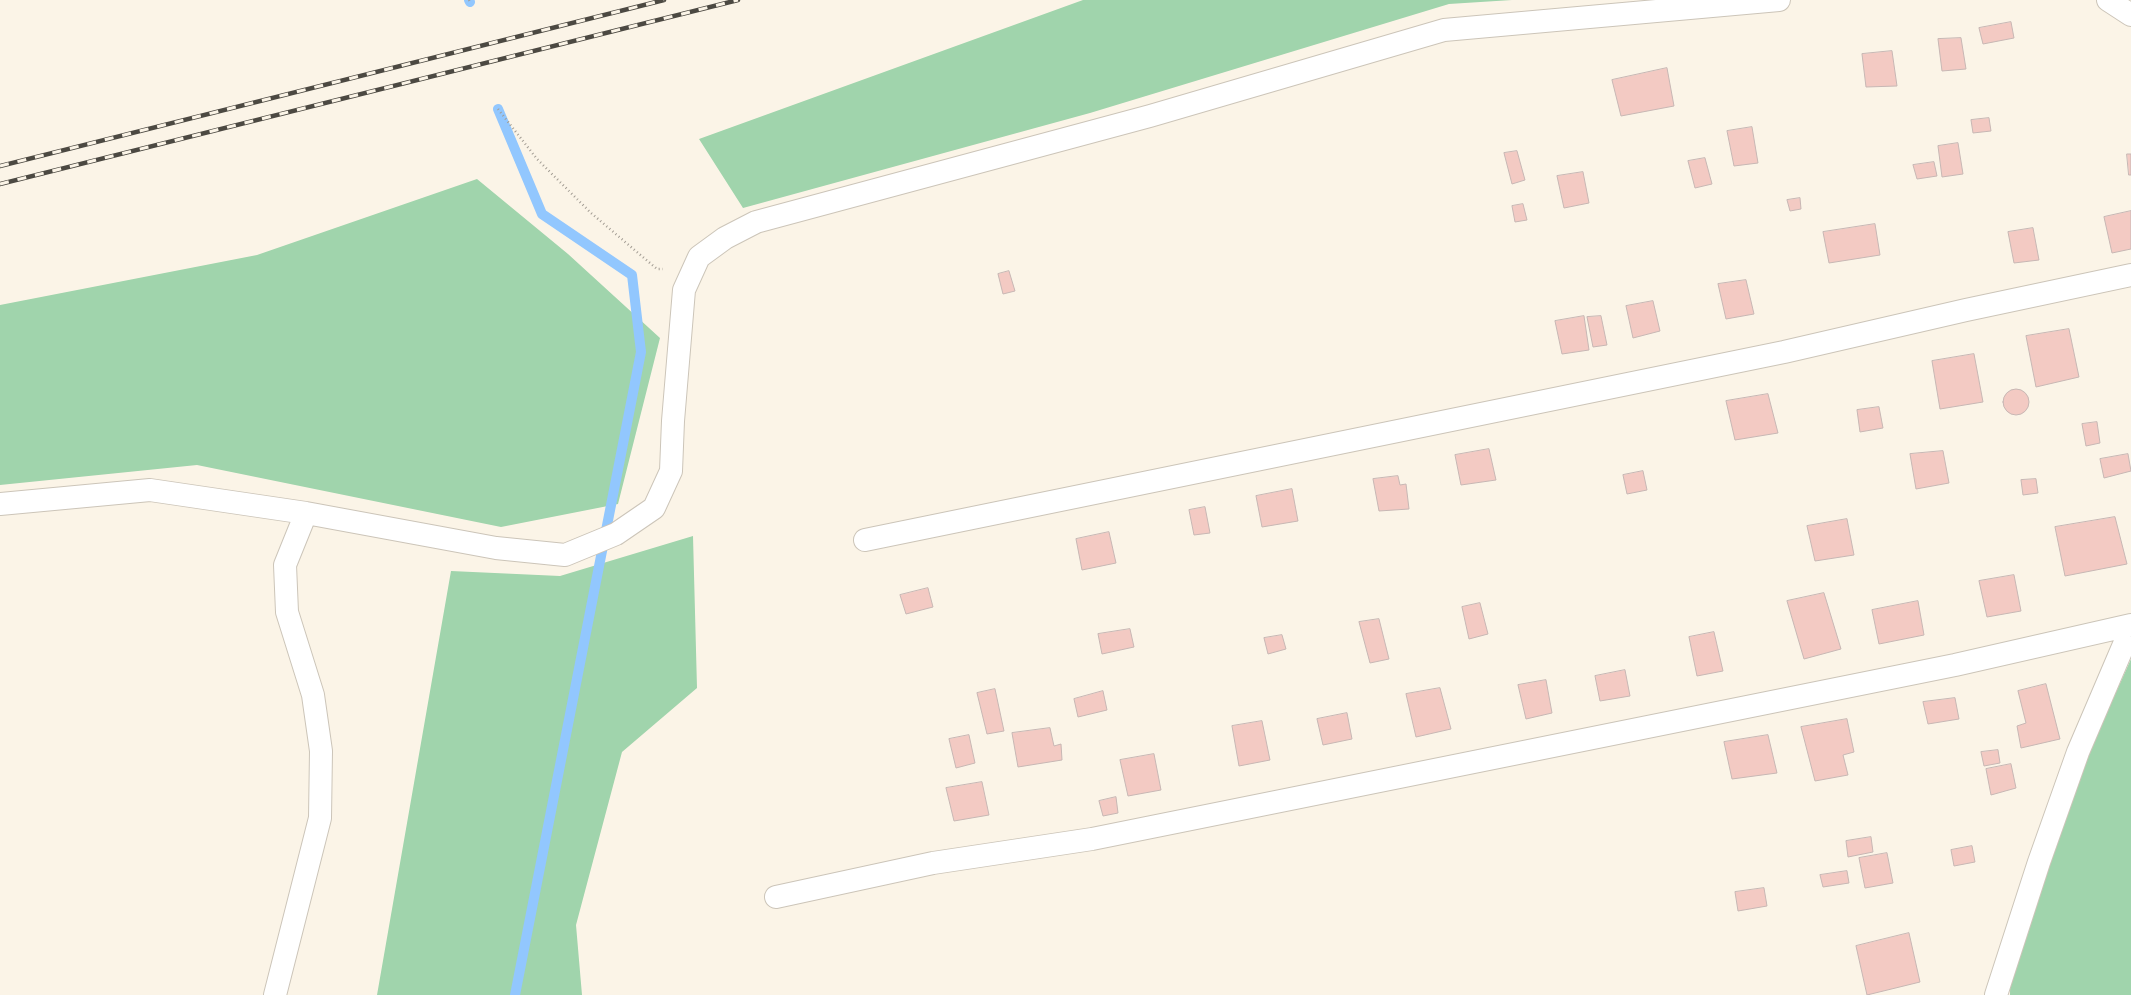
<!DOCTYPE html>
<style>
body{margin:0}
canvas{display:block;background:#fbf4e7}
</style>
<canvas width="2131" height="995"></canvas>
<script>
const ctx = document.querySelector('canvas').getContext('2d');
ctx.lineJoin = 'round';
function fillPath(path, color) {
  ctx.fillStyle = color;
  ctx.fill(path, 'evenodd');
}
function stroke(path, color, width, dash) {
  ctx.strokeStyle = color;
  ctx.lineWidth = width;
  ctx.lineCap = dash ? 'butt' : 'round';
  ctx.setLineDash(dash || []);
  ctx.stroke(path);
}
fillPath(new Path2D(`
 M1083,0H1512L1449,4L1090,113L743,208L699,139Z
 M477,179L568,254L660,338L618,504L501,527L197,465L0,485V305L257,255Z
 M693,536L697,688L622,752L576,925L582,995H377L451,571L560,576Z
 M2131,659V995H2010L2011,925Z`), '#a0d4ac');
stroke(new Path2D(`
 M469,0L470,2
 M498,109L542,214L632,275L641,352L515,995`), '#92c7fe', 10);
const building = new Path2D(`
 M2011,22L2014,38L1983,44L1979,28Z
 M1961,38L1966,69L1942,71L1938,39Z
 M1892,51L1897,86L1866,87L1862,54Z
 M1667,68L1674,106L1621,116L1612,80Z
 M1989,118L1991,131L1973,133L1971,120Z
 M1752,127L1758,163L1734,166L1727,131Z
 M1958,143L1963,174L1942,177L1938,146Z
 M1517,151L1525,180L1512,184L1504,153Z
 M2127,154H2131V175H2129Z
 M1705,158L1712,184L1695,188L1688,161Z
 M1934,162L1937,176L1917,179L1913,165Z
 M1583,172L1589,203L1564,208L1557,176Z
 M1800,198L1801,209L1790,211L1787,200Z
 M1523,204L1527,220L1515,222L1512,206Z
 M2131,211V249L2112,253L2104,217Z
 M1875,224L1880,255L1829,263L1823,232Z
 M2033,228L2039,260L2014,263L2008,232Z
 M1009,271L1015,291L1003,294L998,274Z
 M1746,280L1754,314L1726,319L1718,284Z
 M1653,301L1660,331L1633,338L1626,306Z
 M1584,316L1589,350L1562,354L1555,321Z
 M1601,316L1607,345L1593,347L1587,317Z
 M2069,329L2079,377L2036,387L2026,336Z
 M1974,354L1983,402L1940,409L1932,361Z
 M2003 402a13 13 0 1 1 26 0a13 13 0 1 1-26 0Z
 M1768,394L1778,433L1735,440L1726,401Z
 M1879,407L1883,428L1860,432L1857,410Z
 M2097,422L2100,443L2086,446L2082,424Z
 M1489,449L1496,480L1461,485L1455,455Z
 M1943,451L1949,483L1916,489L1910,454Z
 M2128,454L2131,471L2104,478L2100,459Z
 M1643,471L1647,490L1627,494L1623,475Z
 M1398,476L1400,485L1406,484L1409,509L1379,511L1373,479Z
 M2036,479L2038,493L2023,495L2021,480Z
 M1292,489L1298,521L1262,527L1256,496Z
 M1205,507L1210,533L1194,535L1189,510Z
 M2115,517L2127,564L2065,576L2055,527Z
 M1847,519L1854,555L1815,561L1807,526Z
 M1109,532L1116,563L1082,570L1076,539Z
 M2014,575L2021,611L1987,617L1979,581Z
 M928,588L933,607L906,614L900,595Z
 M1824,593L1841,649L1804,659L1787,601Z
 M1918,601L1924,635L1879,644L1872,610Z
 M1480,603L1488,634L1469,639L1462,607Z
 M1379,619L1389,659L1370,663L1359,622Z
 M1130,629L1134,647L1102,654L1098,634Z
 M1714,632L1723,671L1697,676L1689,637Z
 M1282,635L1286,649L1268,654L1264,638Z
 M1625,670L1630,696L1600,701L1595,676Z
 M1546,680L1552,713L1526,719L1518,685Z
 M2046,684L2060,739L2021,748L2017,726L2026,723L2018,691Z
 M1440,688L1451,729L1416,737L1406,694Z
 M995,689L1004,731L987,734L977,693Z
 M1103,691L1107,710L1078,717L1074,699Z
 M1955,698L1959,719L1928,724L1923,702Z
 M1347,713L1352,739L1323,745L1317,719Z
 M1847,719L1854,752L1843,755L1848,775L1815,781L1801,727Z
 M1262,721L1270,760L1239,766L1232,726Z
 M1050,728L1054,746L1061,744L1062,760L1018,767L1012,733Z
 M969,735L975,763L956,768L949,739Z
 M1768,735L1777,773L1732,779L1724,742Z
 M1998,750L2000,763L1984,766L1981,752Z
 M1154,754L1161,790L1128,796L1120,760Z
 M2011,764L2016,788L1991,795L1986,769Z
 M982,782L989,815L954,821L946,788Z
 M1116,797L1118,813L1103,816L1099,801Z
 M1871,837L1873,852L1848,857L1846,841Z
 M1972,846L1975,862L1954,866L1951,850Z
 M1887,853L1893,883L1865,888L1859,858Z
 M1847,871L1849,883L1823,887L1820,875Z
 M1764,888L1767,906L1738,911L1735,892Z
 M1909,933L1920,982L1867,995L1856,946Z`);
fillPath(building, '#f3cac3');
stroke(building, '#c7b7b4', 1);
const minor = new Path2D(`
 M2108,0L2131,15
 M0,504L150,490L306,513L496,548L565,555L616,534L654,508L671,471L673,421L684,290L699,257L725,238L756,222L1150,116L1444,30L1779,0
 M865,540L1784,352L1966,310L2131,275
 M776,897L933,863L1092,839L1955,665L2131,625
 M275,995L320,818L321,751L313,695L287,612L285,565L306,513
 M1996,995L2039,862L2078,752L2131,628`);
stroke(minor, '#ccc5b9', 24);
stroke(new Path2D(`
 M469,0L470,2
 M498,109L537,159L591,213L657,269H663`), '#a39d94', 2.5, [1, 3]);
stroke(minor, '#fff', 22);
const rail = new Path2D(`
 M0,166L664,0
 M0,184L738,0`);
stroke(rail, '#4c4942', 4.5);
stroke(rail, '#fbf4e7', 3, [9]);
</script>
